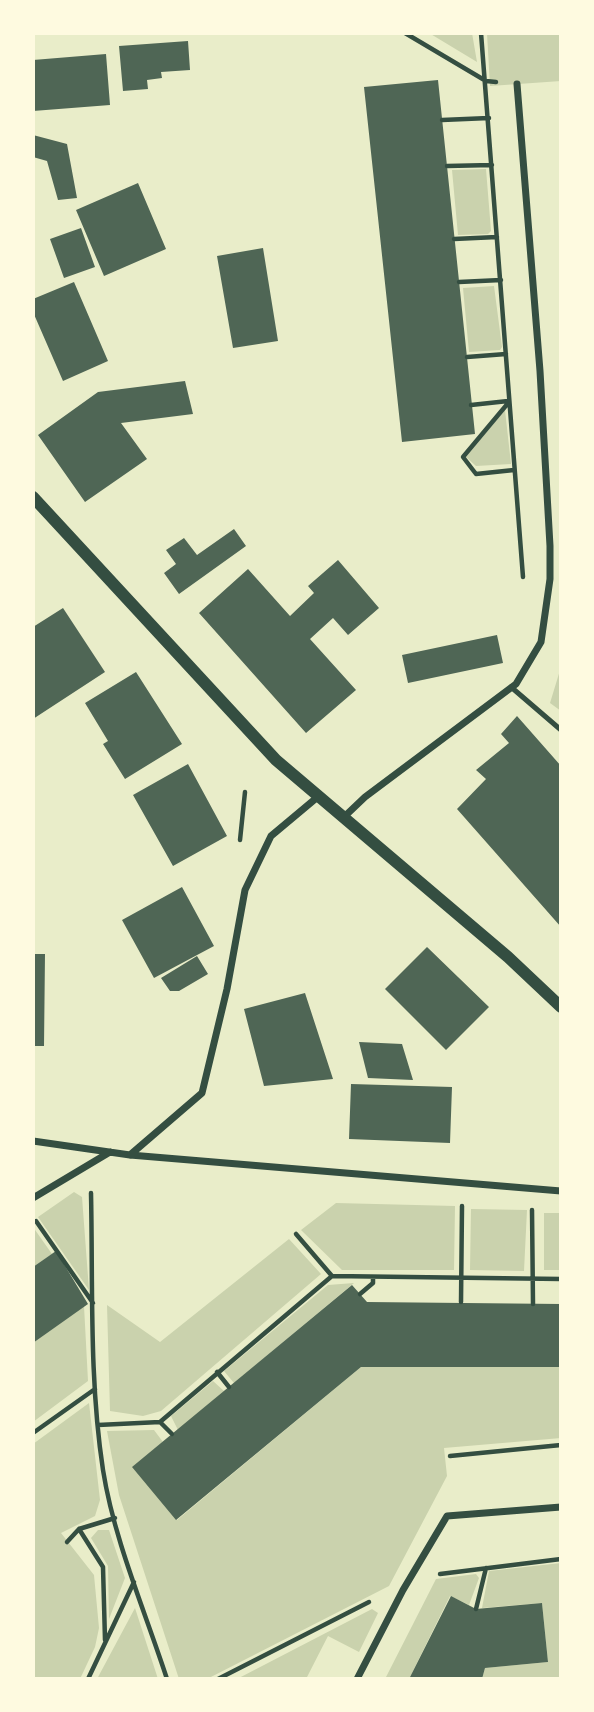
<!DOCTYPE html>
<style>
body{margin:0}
#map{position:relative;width:594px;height:1712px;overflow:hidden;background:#e9edc9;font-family:"Noto Sans",sans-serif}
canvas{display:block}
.frame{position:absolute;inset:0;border:35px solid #fefae0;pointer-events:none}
</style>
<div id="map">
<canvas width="594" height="1712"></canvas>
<div class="frame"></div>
</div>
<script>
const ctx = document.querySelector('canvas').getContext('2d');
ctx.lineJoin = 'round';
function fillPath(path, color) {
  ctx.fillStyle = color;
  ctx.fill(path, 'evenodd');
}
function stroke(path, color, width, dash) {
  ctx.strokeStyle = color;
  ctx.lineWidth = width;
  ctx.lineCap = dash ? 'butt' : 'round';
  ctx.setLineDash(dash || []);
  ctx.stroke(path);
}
fillPath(new Path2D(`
 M429,33H472L477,62Z
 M487,33H561V81L490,86Z
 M486,169L491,231L488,234L458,235L452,170Z
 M494,286L502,347L500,350L469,352L463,288Z
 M505,410L511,464L476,466L466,457Z
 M561,667V711L550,703Z
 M74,1192L82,1197L89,1290L38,1217Z
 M336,1203L455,1206L454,1270H342L301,1230Z
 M471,1209L527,1210L524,1271L470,1270Z
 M544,1213H561V1270H544Z
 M33,1227L52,1254L33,1267Z
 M289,1239L321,1274L161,1411L143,1416L110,1411L107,1305L160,1342Z
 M354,1283L234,1383L224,1371L328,1285Z
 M84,1306L88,1381L33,1422V1343Z
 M361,1367H561V1438L444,1448L447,1476L389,1586L207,1679H179L119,1495L107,1431L154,1430L163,1442L133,1467L177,1520Z
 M213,1381L224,1391L178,1430L171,1416Z
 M89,1403L100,1500L95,1516L61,1533L94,1575L99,1628L95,1647L80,1679H33V1444Z
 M98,1530H109L125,1578L109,1619L108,1566L91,1538Z
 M561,1563V1679H482L485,1668L548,1662L542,1603L482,1608L489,1571Z
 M476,1574L479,1578L469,1605L450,1596L409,1679H385L436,1579Z
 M135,1608L158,1679H97Z
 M372,1609L378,1613L359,1652L328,1636L306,1679H237Z`), '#cad2ad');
fillPath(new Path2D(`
 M188,41L190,70L161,72L162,78L147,80L148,89L123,91L119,46Z
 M106,54L110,105L33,111V60Z
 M438,80L475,434L402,442L364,87Z
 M33,135L67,144L77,198L58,200L47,161L33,157Z
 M138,183L166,249L104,276L76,210Z
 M81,228L95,267L64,278L50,239Z
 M263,248L278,341L233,348L217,256Z
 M74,282L108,361L63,381L33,312V299Z
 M185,381L193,414L121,423L147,459L85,502L38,435L98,392Z
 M234,529L246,546L179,594L164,573L176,564L166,550L184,538L197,555Z
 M338,560L379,608L348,635L333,618L310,639L356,690L306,733L199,613L248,569L290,616L314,593L308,586Z
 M63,608L105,672L33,719V627Z
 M497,635L503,663L408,683L402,655Z
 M136,672L182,744L125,779L103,744L108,741L85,703Z
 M517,716L561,766V927L457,809L486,779L476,770L509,743L501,734Z
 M188,764L227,836L173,866L133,795Z
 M182,887L214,946L154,978L122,920Z
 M427,947L489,1007L446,1050L385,989Z
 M33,954H45L44,1046H33Z
 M197,956L208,974L179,991H170L161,978Z
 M305,993L333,1079L264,1086L244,1009Z
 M359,1042L402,1044L413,1080L368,1078Z
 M351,1084L452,1087L450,1143L349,1139Z
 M56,1251L88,1304L33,1343V1267Z
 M352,1285L367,1302L561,1304V1367H361L176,1520L132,1467Z
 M451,1596L476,1609L542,1603L548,1662L485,1668L482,1679H409Z`), '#4f6655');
stroke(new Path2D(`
 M405,33L486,81L496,82
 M481,33L523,577
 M442,120L489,118
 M447,166L492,165
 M454,239L497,237
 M459,282L501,280
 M467,357L506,354
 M509,402L463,457L476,474L514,470
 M471,405L508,401
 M240,840L245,792
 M91,1193C93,1284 89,1379 103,1470C114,1540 145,1611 167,1679
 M532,1210L533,1304
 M36,1221L93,1303
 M296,1234L332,1276
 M360,1294L373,1283V1278
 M461,1302L462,1206
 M217,1372L229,1387
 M160,1422L172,1434
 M98,1425L160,1422L332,1276L561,1279
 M33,1433L95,1389
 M450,1456L561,1445
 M79,1529L115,1518
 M67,1542L79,1529L103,1567L105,1640
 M440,1574L561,1559
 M476,1609L486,1568
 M88,1679L134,1582
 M218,1679L369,1602`), '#344e41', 4.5);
stroke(new Path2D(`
 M511,687L561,730`), '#344e41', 5);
stroke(new Path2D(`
 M344,817L365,797L516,684L541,642L550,579V546L540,371L517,84
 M33,1141L130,1155L561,1191
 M130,1155L202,1093L227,989L245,890L271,836L320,795
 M33,1198L110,1152
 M357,1679L403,1590L447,1516L561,1507`), '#344e41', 7);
stroke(new Path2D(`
 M33,497L276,760L508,957L561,1007`), '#344e41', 12);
</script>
